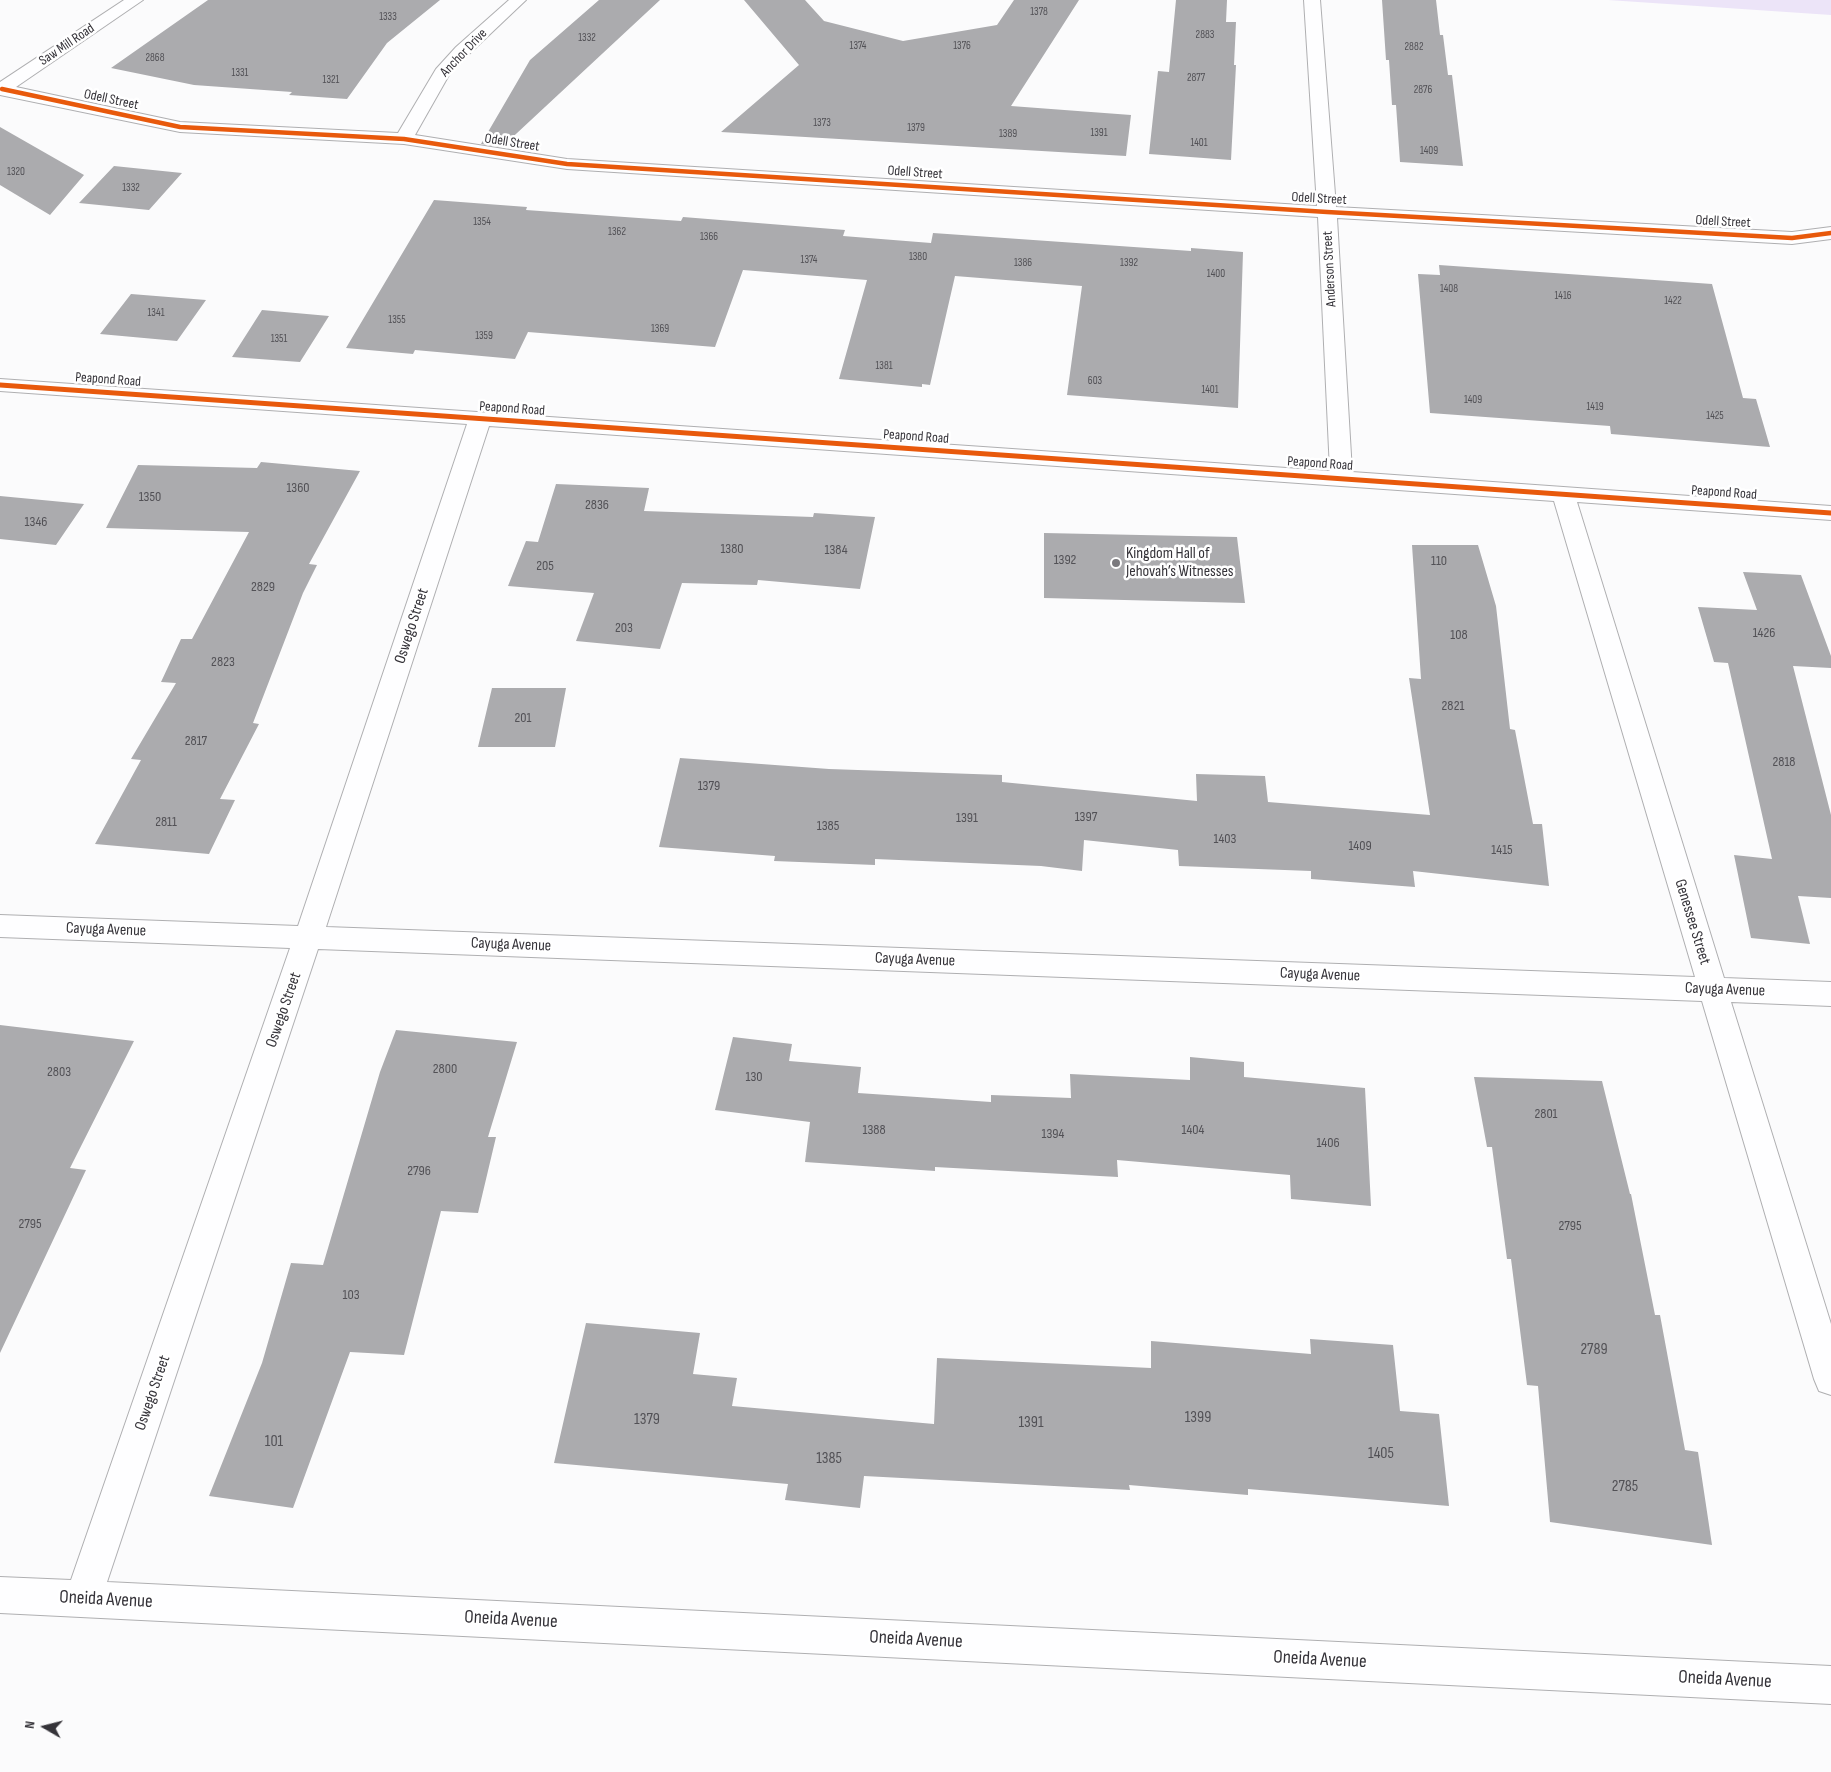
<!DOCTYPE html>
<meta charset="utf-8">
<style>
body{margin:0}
#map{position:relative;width:1831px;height:1772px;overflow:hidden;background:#fbfbfc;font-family:"Sofia Sans Condensed",sans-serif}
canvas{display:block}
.north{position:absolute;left:20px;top:1702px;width:50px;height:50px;-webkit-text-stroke:4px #fff;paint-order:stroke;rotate:278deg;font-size:14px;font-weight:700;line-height:20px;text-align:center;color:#353339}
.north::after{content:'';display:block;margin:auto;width:18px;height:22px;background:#353339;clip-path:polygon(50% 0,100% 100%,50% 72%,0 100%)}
</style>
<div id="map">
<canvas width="1831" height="1772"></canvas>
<div class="north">N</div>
</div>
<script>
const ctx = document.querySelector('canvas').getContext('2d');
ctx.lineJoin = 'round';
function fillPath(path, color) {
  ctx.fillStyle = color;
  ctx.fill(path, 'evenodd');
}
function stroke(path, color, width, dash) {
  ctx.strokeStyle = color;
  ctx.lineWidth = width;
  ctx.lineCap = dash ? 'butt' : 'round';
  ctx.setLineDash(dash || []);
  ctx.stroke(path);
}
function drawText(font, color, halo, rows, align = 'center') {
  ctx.font = font + ' "Sofia Sans Condensed",sans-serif';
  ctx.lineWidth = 5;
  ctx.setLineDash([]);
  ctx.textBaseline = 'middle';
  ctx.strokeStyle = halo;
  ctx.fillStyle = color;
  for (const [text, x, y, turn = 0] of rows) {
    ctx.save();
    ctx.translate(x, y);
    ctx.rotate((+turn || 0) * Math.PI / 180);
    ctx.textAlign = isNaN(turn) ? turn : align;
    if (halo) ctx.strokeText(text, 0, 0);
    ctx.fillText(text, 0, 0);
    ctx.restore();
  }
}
fillPath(new Path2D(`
 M1608,0H1831V15Z`), '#ece4f8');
fillPath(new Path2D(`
 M208,0H440L387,43L347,99L289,95L292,92L194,85L111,68Z
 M599,0H660L502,147L481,144L530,60Z
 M744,0H805L824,21L903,41L997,25L1014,0H1079L1011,106L1131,115L1126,156L721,132L799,65Z
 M1176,0H1227L1226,22H1236L1234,65H1236L1231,160L1149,154L1158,71L1169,72Z
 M1382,0H1436L1440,35H1443L1448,75H1452L1463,166L1400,162L1396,105H1392L1389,60H1386Z
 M0,127L84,175L50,215L0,185Z
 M114,166L182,173L149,210L79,203Z
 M434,200L527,207L526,210L681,221L683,217L845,230L843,236L931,243L933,233L1191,251V248L1243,252L1238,408L1067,395L1082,286L955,276L930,385L922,384V387L839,379L867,280L743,270L715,347L528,332L515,359L415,350L413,354L346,348Z
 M1439,265L1712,284L1743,398L1756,399L1770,447L1611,434L1610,426L1430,413L1418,274L1440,275Z
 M131,294L206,300L177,341L100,334Z
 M262,310L329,316L300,362L232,357Z
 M261,462L360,471L309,564L317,565L303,593L253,723L259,724L220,799L235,800L209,854L95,844L141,760L131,759L176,683L161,682L181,639H192L249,532L106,528L138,465L257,468Z
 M556,484L649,488L644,511L813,517L814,513L875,517L860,589L758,580L757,585L682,583L660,649L576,641L594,593L508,586L526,541L538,542Z
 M0,496L84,504L56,545L0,539Z
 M1044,533L1237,537L1245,603L1044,598Z
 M1412,545H1478L1496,606L1510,729L1515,730L1533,824H1542L1549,886L1413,871L1415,887L1311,879V871L1179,866L1178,850L1084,840L1082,871L1041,866L875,859V865L774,861L775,856L659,847L680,758L829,769L1002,775V782L1197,801L1196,774L1265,776L1268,802L1430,815L1409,678L1421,679Z
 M1743,572L1801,575L1831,656V668L1793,666L1831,815V898L1798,896L1810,944L1751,938L1734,855L1772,859L1728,663L1714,662L1698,607L1757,610Z
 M492,688H566L555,747H478Z
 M0,1025L134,1041L70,1168L86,1170L0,1353Z
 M396,1030L517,1042L488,1137H496L478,1213L441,1211L404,1355L350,1352L293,1508L209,1496L262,1363L291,1263L323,1265L380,1072Z
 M733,1037L792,1044L789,1061L861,1067L858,1093L991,1102V1095L1071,1098L1070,1074L1190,1080V1057L1244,1062V1077L1365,1088L1371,1206L1291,1199L1290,1175L1117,1160L1118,1177L935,1167V1171L805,1162L810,1122L715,1110Z
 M1474,1077L1602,1081L1630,1194H1631L1655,1315H1660L1685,1450L1698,1452L1712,1545L1550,1522L1538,1386L1527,1385L1511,1259H1507L1492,1147H1487Z
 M586,1323L700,1333L693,1374L737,1378L732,1406L934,1424L937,1358L1151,1368V1341L1311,1354L1310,1339L1393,1345L1400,1411L1439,1414L1449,1506L1248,1489V1495L1129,1485L1130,1490L864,1476L860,1508L785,1500L788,1484L554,1463Z`), '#ababae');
const minor = new Path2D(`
 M124,0H143L16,87L180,122L398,133L436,69L456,47L509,0H526L468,55L449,75L415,135L567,159L1317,206L1304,0H1320L1336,207L1792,232L1831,227V239L1792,244L1337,218L1352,472L1831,506V520L1577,502L1724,978L1831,982V1006L1731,1002L1831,1324V1395L1819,1391L1814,1379L1702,1001L318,949L107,1582L1831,1666V1704L0,1613V1577L71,1580L290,948L0,937V915L298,926L467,424L0,391V379L1330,471L1318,217L567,169L404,144L180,132L0,95V82ZM489,426L1554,501L1695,977L326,927Z`);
stroke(minor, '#afafb1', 2);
fillPath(minor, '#fefeff');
stroke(new Path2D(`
 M2,89L180,127L404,139L567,164L1327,212L1792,238L1831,233`), '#e8590c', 4.5);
stroke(new Path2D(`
 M0,385L1831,513`), '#e8590c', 5);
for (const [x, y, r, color] of [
 [1116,563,5,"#7a797d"]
]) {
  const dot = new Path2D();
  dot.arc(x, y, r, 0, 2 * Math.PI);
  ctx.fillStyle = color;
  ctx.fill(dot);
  stroke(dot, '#fff', 2);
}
drawText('11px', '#525156', null, [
 ["1378",1039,12],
 ["1333",388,17],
 ["2883",1205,35],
 ["1332",587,38],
 ["1374",858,46],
 ["1376",962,46],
 ["2882",1414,47],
 ["2868",155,58],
 ["1331",240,73],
 ["2877",1196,78],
 ["1321",331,80],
 ["2876",1423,90],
 ["1373",822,123],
 ["1379",916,128],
 ["1391",1099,133],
 ["1389",1008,134],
 ["1401",1199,143],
 ["1409",1429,151],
 ["1320",16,172],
 ["1332",131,188],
 ["1354",482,222],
 ["1362",617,232],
 ["1366",709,237],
 ["1380",918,257],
 ["1374",809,260],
 ["1386",1023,263],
 ["1392",1129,263],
 ["1400",1216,274],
 ["1408",1449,289],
 ["1416",1563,296],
 ["1422",1673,301],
 ["1341",156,313],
 ["1355",397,320],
 ["1369",660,329],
 ["1359",484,336],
 ["1351",279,339],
 ["1381",884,366],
 ["603",1095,381],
 ["1401",1210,390],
 ["1409",1473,400],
 ["1419",1595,407],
 ["1425",1715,416]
]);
drawText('14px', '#353339', '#fff', [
 ["Saw Mill Road",67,45,-34],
 ["Anchor Drive",464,53,-46],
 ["Odell Street",111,100,12],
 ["Odell Street",512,143,9],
 ["Odell Street",915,173,4],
 ["Odell Street",1319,199,3],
 ["Odell Street",1723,222,3],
 ["Anderson Street",1330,269,-93],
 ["Peapond Road",108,380,4],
 ["Peapond Road",512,409,4],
 ["Peapond Road",916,437,4],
 ["Peapond Road",1320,464,4],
 ["Peapond Road",1724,493,4]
]);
drawText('14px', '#525156', null, [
 ["1360",298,488],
 ["1350",150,497],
 ["2836",597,505],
 ["1346",36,522],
 ["1380",732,549],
 ["1384",836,550],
 ["1392",1065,560],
 ["110",1439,561],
 ["205",545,566],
 ["2829",263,587],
 ["203",624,628],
 ["1426",1764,633],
 ["108",1459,635],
 ["2823",223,662],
 ["2821",1453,706],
 ["201",523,718],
 ["2817",196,741],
 ["2818",1784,762],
 ["1379",709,786],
 ["1397",1086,817],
 ["1391",967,818],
 ["2811",166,822],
 ["1385",828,826],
 ["1403",1225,839],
 ["1409",1360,846],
 ["1415",1502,850],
 ["2800",445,1069],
 ["2803",59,1072],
 ["130",754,1077],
 ["2801",1546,1114],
 ["1388",874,1130],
 ["1404",1193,1130],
 ["1394",1053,1134],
 ["1406",1328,1143],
 ["2796",419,1171],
 ["2795",30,1224],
 ["2795",1570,1226],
 ["103",351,1295]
]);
drawText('16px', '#353339', '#fff', [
 ["Kingdom Hall of",1126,554],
 ["Jehovah’s Witnesses",1126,572]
], 'left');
drawText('16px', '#353339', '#fff', [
 ["Oswego Street",412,626,-72],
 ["Genessee Street",1692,922,73],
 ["Cayuga Avenue",106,930,2],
 ["Cayuga Avenue",511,945,2],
 ["Cayuga Avenue",915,960,2],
 ["Cayuga Avenue",1320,975,2],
 ["Cayuga Avenue",1725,990,2],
 ["Oswego Street",284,1010,-71],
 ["Oswego Street",153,1393,-71]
]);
drawText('16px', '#525156', null, [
 ["2789",1594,1350],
 ["1399",1198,1418],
 ["1379",647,1420],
 ["1391",1031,1423],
 ["101",274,1442],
 ["1405",1381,1454],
 ["1385",829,1459],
 ["2785",1625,1487]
]);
drawText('19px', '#353339', '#fff', [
 ["Oneida Avenue",106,1600,3],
 ["Oneida Avenue",511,1620,3],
 ["Oneida Avenue",916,1640,3],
 ["Oneida Avenue",1320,1660,3],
 ["Oneida Avenue",1725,1680,3]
]);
</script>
